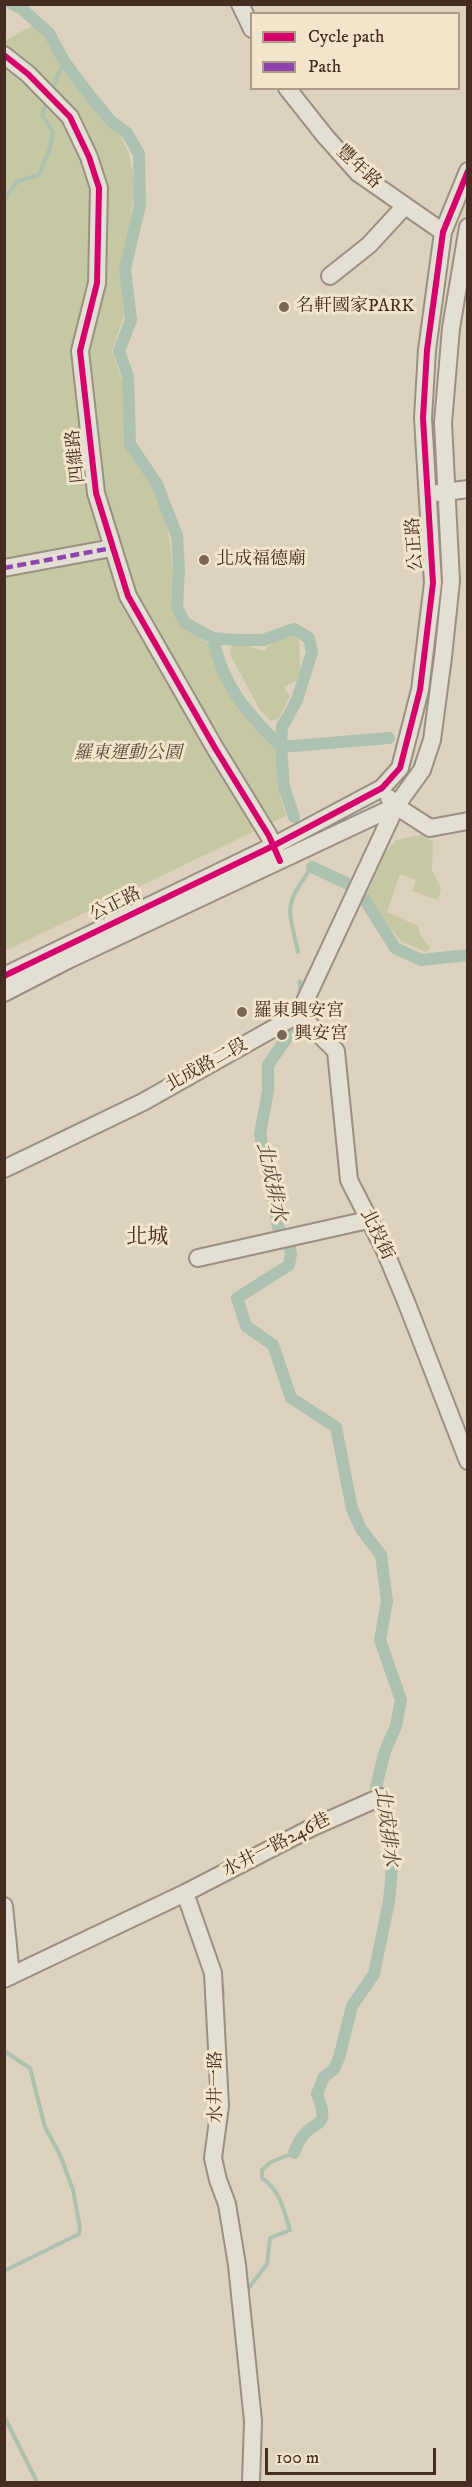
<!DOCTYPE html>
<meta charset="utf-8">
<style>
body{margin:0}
#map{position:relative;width:472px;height:2487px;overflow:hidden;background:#ddd2bd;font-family:"IM FELL DW Pica",serif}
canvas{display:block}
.frame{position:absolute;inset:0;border:6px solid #462b20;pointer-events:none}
.legend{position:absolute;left:250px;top:12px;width:210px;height:78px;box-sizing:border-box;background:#f2e5cb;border:2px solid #ad9b87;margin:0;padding:8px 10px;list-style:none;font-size:18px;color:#462b20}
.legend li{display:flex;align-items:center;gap:12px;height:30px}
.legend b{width:30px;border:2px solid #ad9b87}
.scale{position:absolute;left:265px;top:2448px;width:171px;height:27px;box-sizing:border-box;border:3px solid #462b20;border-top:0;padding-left:8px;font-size:18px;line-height:21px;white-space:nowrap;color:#462b20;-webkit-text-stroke:4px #f2e5cb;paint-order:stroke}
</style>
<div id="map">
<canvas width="472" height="2487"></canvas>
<div class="frame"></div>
<ul class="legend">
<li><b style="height:8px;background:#d6006c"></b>Cycle path</li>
<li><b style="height:8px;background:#8e44ad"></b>Path</li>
</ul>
<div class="scale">100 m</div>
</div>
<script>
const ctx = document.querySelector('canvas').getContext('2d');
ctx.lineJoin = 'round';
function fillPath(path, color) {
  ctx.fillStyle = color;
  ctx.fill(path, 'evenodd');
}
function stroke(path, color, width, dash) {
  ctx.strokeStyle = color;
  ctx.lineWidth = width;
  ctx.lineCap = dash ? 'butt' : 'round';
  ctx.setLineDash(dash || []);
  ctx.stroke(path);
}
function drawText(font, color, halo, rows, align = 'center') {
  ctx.font = font + ' "IM FELL DW Pica","Noto Serif TC",serif';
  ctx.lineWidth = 6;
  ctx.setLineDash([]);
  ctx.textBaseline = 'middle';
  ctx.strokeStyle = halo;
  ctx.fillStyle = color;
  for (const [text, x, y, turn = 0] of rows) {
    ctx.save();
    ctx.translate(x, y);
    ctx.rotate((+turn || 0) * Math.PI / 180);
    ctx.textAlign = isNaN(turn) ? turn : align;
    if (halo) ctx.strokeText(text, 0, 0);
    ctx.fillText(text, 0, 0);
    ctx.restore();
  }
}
fillPath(new Path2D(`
 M39,22L65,66L110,115L128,151L136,186L121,273L124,315L112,351L128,398L134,449L159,493L168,531L175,585L177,621L210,645L242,707L272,738L281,785L280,796L286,816L5,951L4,41Z
 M293,634L299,641L300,672L296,681L284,687L290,696L279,718L271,721L260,710L230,654L231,647L239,644L264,651C272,641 281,636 293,634Z
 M421,835L433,842L432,870L441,888L438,900L412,891L416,880L400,874L387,912L418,926L420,935L430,948L426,952L401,941L383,919L365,891L379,860L396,840Z`), '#c6c8a3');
stroke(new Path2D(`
 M51,92L64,61
 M4,199L18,181L39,175L50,148L53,132L42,115L47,101
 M298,952C288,906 283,907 312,867
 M300,981V995
 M222,1984L223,1996
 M4,2051L30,2068L45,2127L61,2157L73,2190L80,2228L79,2234L4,2271
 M248,2289L267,2264L270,2238L290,2230C284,2210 280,2190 262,2178V2170L271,2162L294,2153
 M4,2416L37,2482`), '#adc1b1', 4);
stroke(new Path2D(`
 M12,4L22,9L49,33L64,61L91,97L111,121L127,133L139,154L140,205L125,269L131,320L119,351L128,376L130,444L157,484L177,536L179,570L177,607L185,623L213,638L235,640H263L294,629L309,638L312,652L297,700L282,727L281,747L284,787L294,817
 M213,638C223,688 247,712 281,747L389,738
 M312,867L346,883L365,900L395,948L421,960L468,955
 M293,1029L268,1065V1091L260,1134L278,1227L289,1244L291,1254L289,1265L237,1298L246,1326L273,1345L291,1398L336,1427L352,1509L361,1529L381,1555L387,1601L380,1640L401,1700L396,1726L385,1751L376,1787L393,1858L389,1901L374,1974L352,2006L339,2058L334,2069L324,2077L317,2094C332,2131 313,2118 300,2140C297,2144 296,2149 294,2153`), '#adc1b1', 12);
const minor = new Path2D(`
 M240,4L252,29
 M4,55L28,74L70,117L89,157L99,188L97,283L80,351L96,493L128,596L215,748L269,836L277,855
 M287,88L325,136L358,173L443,232
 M330,276L369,245L404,207
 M438,493L468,489
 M4,568L112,548
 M389,798L396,806L430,828L468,821
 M4,976L273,846L382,788L400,768L420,690L433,583L423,418L427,350L443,232L468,171
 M4,993L68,960L396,806L422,770L432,740L443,657L451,581L443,423L451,328L468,227
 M299,1014L336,1051L349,1180L385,1251L407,1304L468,1461
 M4,1169L143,1102L299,1014L396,806
 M198,1258L368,1220
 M185,1893L213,1973L220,2106L213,2158L218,2180L227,2204L237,2265L253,2421L251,2482
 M4,1906L11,1976
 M4,1979L185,1893L313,1827L381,1797`);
stroke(minor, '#998f82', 20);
stroke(minor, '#e4dfd4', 16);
stroke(new Path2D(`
 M4,568L112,548`), '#8e44ad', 4.5, [9, 4.5]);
stroke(new Path2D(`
 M4,55L28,74L70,117L89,157L99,188L97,283L80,351L96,493L128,596L215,748L269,836L280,861
 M4,976L273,846L382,788L400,768L420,690L433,583L423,418L427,350L443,232L468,171`), '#d6006c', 6);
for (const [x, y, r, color] of [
 [284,307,6,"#7b6557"],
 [204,560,6,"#7b6557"],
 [242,1012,6,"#7b6557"],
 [282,1035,6,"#7b6557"]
]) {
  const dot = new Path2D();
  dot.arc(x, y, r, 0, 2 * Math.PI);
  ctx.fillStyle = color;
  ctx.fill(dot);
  stroke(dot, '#f2e5cb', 2);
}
drawText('18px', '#462b20', '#f2e5cb', [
 ["豐年路",358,168,43],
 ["四維路",77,456,-96],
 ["公正路",416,544,-94],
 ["公正路",116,905,-26],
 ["北成路二段",207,1066,-29],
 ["北投街",376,1235,64],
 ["水井一路246巷",277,1846,-27],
 ["水井一路",217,2087,-90]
]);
drawText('18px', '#462b20', '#f2e5cb', [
 ["名軒國家PARK",296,307],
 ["北成福德廟",216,560],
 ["羅東興安宮",254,1012],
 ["興安宮",294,1035]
], 'left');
drawText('italic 18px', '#5c4936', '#f2e5cb', [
 ["羅東運動公園",128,754]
]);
drawText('italic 20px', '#56483c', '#f2e5cb', [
 ["北成排水",270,1182,78],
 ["北成排水",385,1827,83]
]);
drawText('21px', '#462b20', '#f2e5cb', [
 ["北城",147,1239]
]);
</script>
